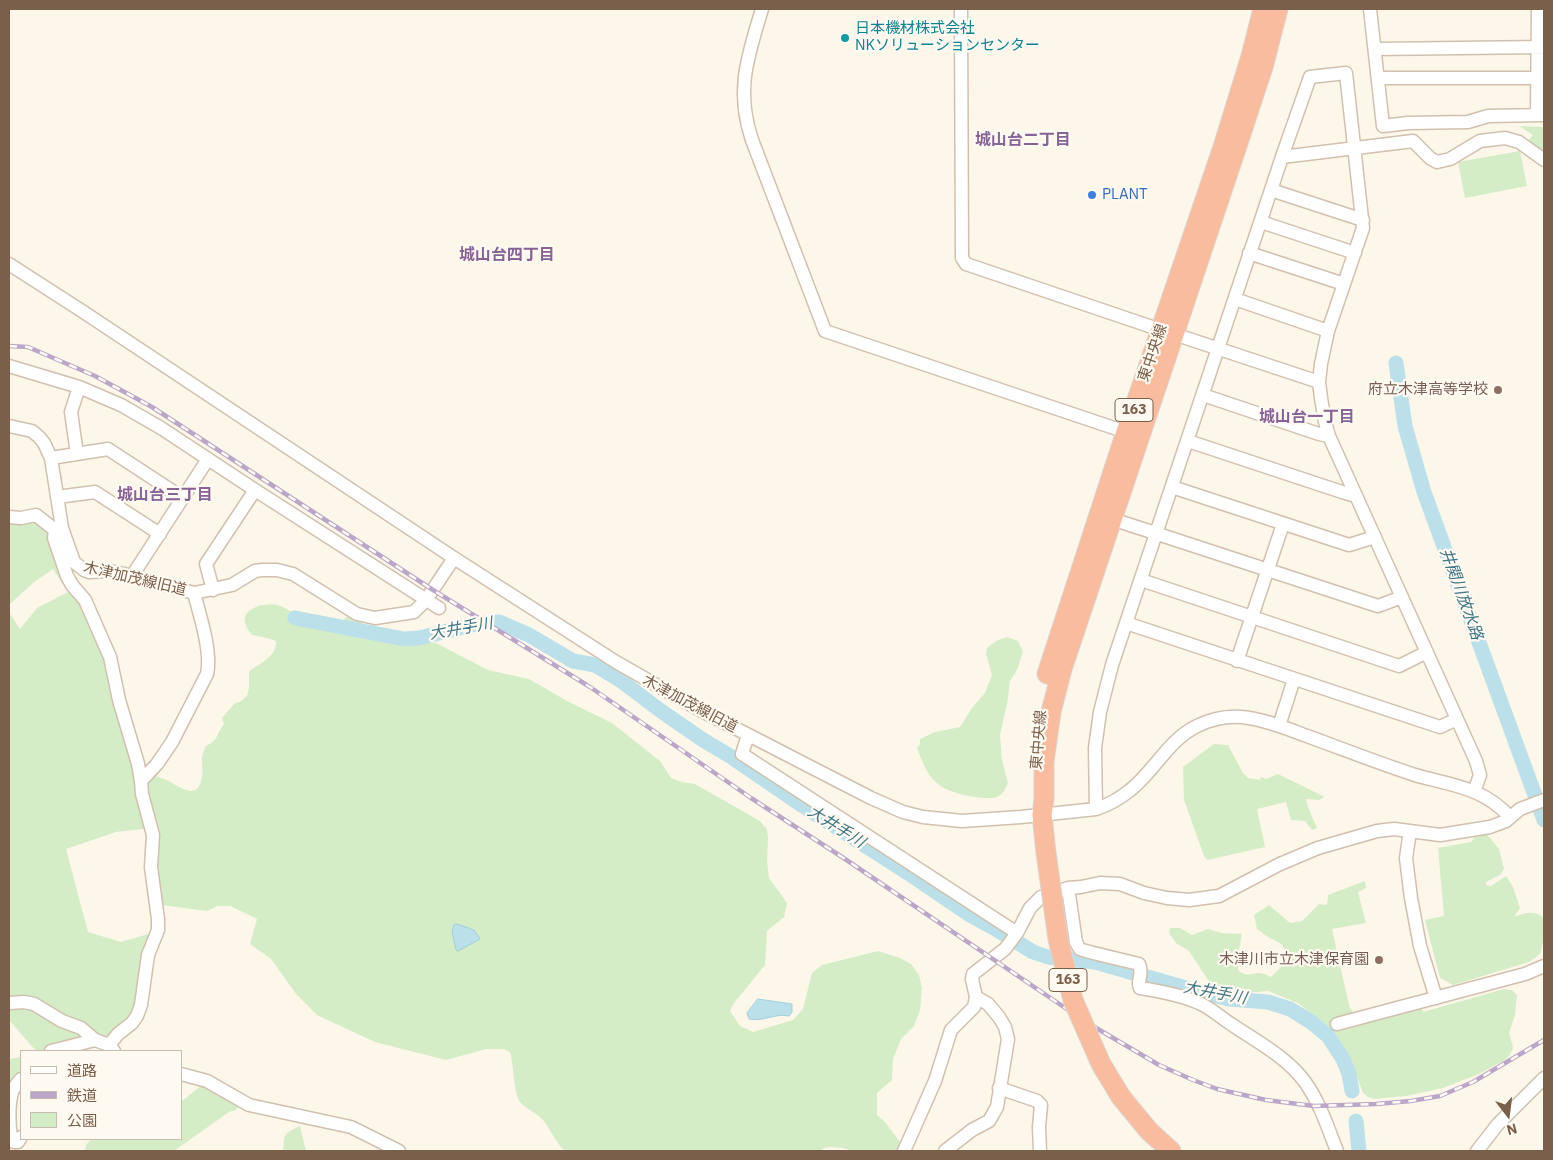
<!DOCTYPE html>
<meta charset="utf-8">
<style>
body{margin:0}
#map{position:relative;width:1553px;height:1160px;overflow:hidden;background:#fdf7ea;font-family:"IBM Plex Sans","Noto Sans JP",sans-serif}
canvas{display:block}
.frame{position:absolute;inset:0;border:10px solid #7a5f4b;pointer-events:none}
.legend{position:absolute;left:20px;top:1050px;width:162px;height:90px;box-sizing:border-box;background:#fffaf1;border:1px solid #cabcaf;margin:0;padding:6px 9px;list-style:none;font-size:15px;color:#7a5f4b}
.legend li{display:flex;align-items:center;gap:10px;height:25px}
.legend b{width:25px;border:1px solid #cabcaf}
.north{position:absolute;left:1483px;top:1090px;width:50px;height:50px;-webkit-text-stroke:4px #fffaf1;paint-order:stroke;rotate:165deg;font-size:14px;font-weight:700;line-height:20px;text-align:center;color:#7a5f4b}
.north::after{content:'';display:block;margin:auto;width:18px;height:22px;background:#7a5f4b;clip-path:polygon(50% 0,100% 100%,50% 72%,0 100%)}
</style>
<div id="map">
<canvas width="1553" height="1160"></canvas>
<div class="frame"></div>
<ul class="legend">
<li><b style="height:6px;background:#fff"></b>道路</li>
<li><b style="height:6px;background:#bba6c9"></b>鉄道</li>
<li><b style="height:14px;background:#d4edc6"></b>公園</li>
</ul>
<div class="north">N</div>
</div>
<script>
const ctx = document.querySelector('canvas').getContext('2d');
ctx.lineJoin = 'round';
function fillPath(path, color) {
  ctx.fillStyle = color;
  ctx.fill(path, 'evenodd');
}
function stroke(path, color, width, dash) {
  ctx.strokeStyle = color;
  ctx.lineWidth = width;
  ctx.lineCap = dash ? 'butt' : 'round';
  ctx.setLineDash(dash || []);
  ctx.stroke(path);
}
function drawText(font, color, halo, rows, align = 'center') {
  ctx.font = font + ' "IBM Plex Sans","Noto Sans JP",sans-serif';
  ctx.lineWidth = 4.5;
  ctx.setLineDash([]);
  ctx.textBaseline = 'middle';
  ctx.strokeStyle = halo;
  ctx.fillStyle = color;
  for (const [text, x, y, turn = 0] of rows) {
    ctx.save();
    ctx.translate(x, y);
    ctx.rotate((+turn || 0) * Math.PI / 180);
    ctx.textAlign = isNaN(turn) ? turn : align;
    if (halo) ctx.strokeText(text, 0, 0);
    ctx.fillText(text, 0, 0);
    ctx.restore();
  }
}
fillPath(new Path2D(`
 M1519,126L1544,127V156L1528,141L1533,135Z
 M1520,151L1527,186L1465,198L1458,162Z
 M34,517L50,529L65,581L62,583L53,569L33,583L9,605V518Z
 M72,590L76,593L104,650L151,828L116,832L66,849L88,932L121,942L155,932L138,1008L107,1041L80,1026L9,1001V612L20,629L37,608Z
 M261,605C266,605 273,604 277,605C301,612 326,645 348,615L366,625L438,644L488,670L529,679L567,701L612,723L660,761L671,778L682,782L695,784L760,821L767,829L768,838L767,861L769,878L787,903L784,917L767,931L765,965L734,1003L730,1011L740,1026L753,1032L793,1020L803,1009L812,973L822,965L878,951L900,958L911,964L919,975L922,988L920,1010L914,1026L901,1039L893,1059L892,1080L877,1093V1115L884,1121L901,1143L900,1151H853L843,1148L830,1147L824,1148L820,1151H565C554,1141 551,1129 542,1119C536,1113 526,1109 520,1102C513,1091 514,1065 510,1052L504,1049H486L446,1060L375,1042L317,1015L296,994L271,959L250,944L257,919L230,906H218L207,911L162,905L146,785L152,775C157,777 162,778 167,780C180,787 198,802 202,777C203,771 202,767 202,761C201,756 204,751 206,746C219,740 216,734 224,724L222,718L234,704L241,701L247,696L249,688V671C260,664 277,656 276,641L267,638L252,635C240,620 243,611 261,605Z
 M1007,637L1018,641L1023,652L1017,670L1010,681L1007,704L1000,735L1002,760L1008,783C1006,787 1004,793 999,796C989,802 956,794 946,789C941,787 936,783 933,779C925,771 921,758 917,748L920,744V739L935,732L960,727L972,708L985,693L992,675L986,654L987,648L996,641Z
 M1214,744L1228,745L1243,773L1248,778L1260,780L1261,777L1266,779L1278,774L1325,797L1319,800L1306,799L1308,807L1317,828L1312,830L1305,821L1291,820L1286,802L1257,809L1265,847L1207,860L1204,856L1184,800L1183,767Z
 M1485,832L1499,849L1504,869L1500,875L1486,882V885L1491,886L1506,876L1513,887L1520,908L1514,917C1524,913 1534,910 1543,917L1544,938L1540,954L1529,962L1453,985L1440,978L1425,920L1444,916L1438,848L1471,842L1478,833Z
 M1365,881L1366,888L1358,892L1366,923L1332,929L1349,1005L1353,1013L1358,1014L1419,996L1423,1012L1504,989L1512,990L1517,995L1515,1015L1509,1033L1513,1047L1510,1055L1505,1060L1479,1074L1443,1088L1406,1096L1374,1099L1368,1097L1363,1093L1349,1056L1335,1033L1298,1003L1268,991L1233,994L1220,987L1208,980L1189,951L1176,943L1169,933L1170,928H1180L1192,935L1208,929L1221,933L1242,934L1238,954V970C1246,977 1249,974 1258,973C1263,973 1267,975 1271,977L1290,958L1281,944L1268,937L1257,929L1254,915L1269,905L1290,923L1302,921L1319,904L1327,905L1328,895Z
 M9,1005H29L89,1037L50,1048L44,1051H36L9,1020Z
 M21,1057V1076L9,1094V1059Z
 M203,1084L239,1106L236,1110L229,1112L174,1151H85L86,1145L91,1139H181V1102Z
 M300,1126L306,1151H283C285,1133 282,1135 300,1126Z`), '#d4edc6');
const water = new Path2D(`
 M457,924L474,930L480,939L458,951L456,950L452,931L454,925Z
 M758,999L792,1004V1012L789,1016C775,1013 763,1022 749,1019L747,1013Z`);
fillPath(water, '#bce0e9');
stroke(water, '#a2cfdb', 1);
stroke(new Path2D(`
 M1396,363L1405,426L1424,492L1544,820
 M295,618L404,639L419,638L480,623L499,622L529,635L573,661L595,665L620,680L661,711L703,740L730,756L803,806L911,875L970,915L999,931L1033,952L1048,957L1095,962L1200,992L1229,999L1268,1002L1290,1009L1311,1022L1328,1036L1343,1059L1349,1074L1352,1091
 M1356,1121L1359,1151`), '#bce0e9', 15);
const minor = new Path2D(`
 M762,9C748,56 735,90 752,140L825,331L1126,432
 M961,9L962,258L966,264L1161,330
 M1370,9L1383,126L1408,123L1468,122L1488,116L1544,115
 M1375,49L1544,47
 M1378,78H1544
 M1537,115L1538,9
 M1282,157L1413,141L1430,158L1437,162L1450,159L1480,141L1505,138L1519,142L1544,160
 M1271,190L1363,220
 M1261,222L1355,253
 M1249,253L1344,284
 M9,264L82,311L454,558L616,662L700,710L871,798L903,812L923,817L962,821L1021,817L1096,809C1108,805 1119,799 1129,791C1154,772 1168,740 1197,726C1213,718 1232,715 1249,718C1269,721 1288,729 1307,736C1343,749 1378,763 1415,775C1435,781 1457,784 1477,793C1490,799 1500,806 1510,817
 M1235,299L1328,331
 M1174,334L1319,382
 M9,366L79,387L121,405L161,428L255,490L439,608
 M1203,395L1319,434L1329,436
 M9,426L32,431L39,437L44,443L51,458L62,528L74,562L84,570L89,572L110,571L124,574L194,593L232,585L255,571L262,570H277L293,574L357,614L375,618L414,612L426,600L454,558
 M1188,441L1342,492L1356,496
 M77,454L71,412L79,387
 M51,458L108,449L183,498
 M1172,487L1349,545L1375,537
 M57,497L95,492L160,534
 M9,517L21,518L36,515L55,530
 M1112,519L1378,606L1402,597
 M62,528L55,530L54,538L67,576L72,585L85,600L110,657L119,700L138,764L141,781L142,794L153,835L151,867L158,919V930L148,955L141,1005L137,1016L132,1023L118,1034L109,1045
 M132,576L208,459
 M1141,580L1399,666L1427,652
 M213,590L206,564L255,490
 M1126,623L1440,727L1457,719
 M1237,661L1283,524
 M1279,726L1294,679
 M748,735L742,754L1017,933
 M141,781L157,764L172,742L207,674C212,652 200,616 194,593
 M1096,809L1095,748L1100,712L1112,665L1284,151L1310,77L1346,73L1363,228L1328,331L1321,364L1319,382L1321,398L1325,422L1329,436L1476,761L1480,775L1474,792
 M1410,831L1406,858L1411,898L1420,946L1436,998
 M1068,888L1076,942C1077,944 1079,948 1080,949C1083,951 1131,962 1139,964C1144,976 1136,979 1140,988C1160,991 1181,995 1199,1003C1211,1008 1220,1017 1231,1024C1256,1041 1287,1057 1305,1082C1320,1103 1328,1128 1337,1151
 M9,1003L24,1002L34,1004L62,1021L81,1028L95,1040L109,1045L114,1051
 M1337,1024L1525,974L1544,966
 M51,1051L95,1040
 M181,1074L207,1081L249,1105L351,1127L399,1151
 M21,1079C16,1084 12,1090 11,1097C9,1106 8,1135 14,1142H18L21,1137
 M999,1088L1037,1101L1041,1105L1039,1127L1040,1151
 M904,1151L935,1081L951,1030L974,1007L976,997L972,979L973,974L1005,949L1017,933L1030,908L1041,897L1068,888L1081,887L1100,883L1120,884L1144,893L1167,898L1189,900L1219,896L1280,864L1318,848L1377,831L1394,829L1440,835L1490,827L1506,821L1520,809L1544,800
 M945,1151L972,1130L989,1121L997,1107L1008,1039L1005,1027L999,1017L988,1004L976,997
 M1477,1151L1498,1124L1544,1078`);
const highway = new Path2D(`
 M1047,674L1126,432L1223,147L1251,56L1263,9
 M1046,853L1042,815L1044,799V762L1051,712L1062,669L1240,137L1263,67L1278,9
 M1121,1097L1149,1131L1171,1151`);
stroke(minor, '#d1c0ae', 15);
stroke(highway, '#dcd5d0', 21);
stroke(minor, '#fff', 12);
stroke(highway, '#fabc9e', 19);
const rail = new Path2D(`
 M9,346L28,347L95,376L152,407L433,590L590,687L751,798L842,857L1086,1022L1159,1065L1193,1080L1217,1089L1266,1100L1314,1106L1376,1104L1411,1101L1440,1096L1473,1082L1544,1040`);
stroke(rail, '#bba6c9', 4.5);
stroke(rail, '#fffaf1', 2.5, [8]);
const highwayBridge = new Path2D(`
 M1046,853L1058,939L1073,1000L1101,1064L1121,1097`);
stroke(highwayBridge, '#dcd5d0', 21, []);
stroke(highwayBridge, '#fabc9e', 19);
for (const [x, y, r, color] of [
 [845,38,5,"#0f9aa8"],
 [1092,195,5,"#3f7fe0"],
 [1498,390,5,"#8d6e63"],
 [1379,960,5,"#8d6e63"]
]) {
  const dot = new Path2D();
  dot.arc(x, y, r, 0, 2 * Math.PI);
  ctx.fillStyle = color;
  ctx.fill(dot);
  stroke(dot, '#fffaf1', 2);
}
for (const [x, y, w] of [
 [1134,410,38],
 [1068,980,38]
]) {
  const box = new Path2D();
  box.roundRect(x - w / 2, y - 11.5, w, 23, 4);
  ctx.fillStyle = '#fffaf1';
  ctx.fill(box);
  stroke(box, '#7a5f4b', 1);
}
drawText('bold 14px', '#7a5f4b', null, [
 ["163",1134,410],
 ["163",1068,980]
]);
drawText('15px', '#0d838f', '#fffaf1', [
 ["日本機材株式会社",855,29],
 ["NKソリューションセンター",855,46]
], 'left');
drawText('15px', '#366cbe', '#fffaf1', [
 ["PLANT",1102,195]
], 'left');
drawText('15px', '#7a5f4b', '#fffaf1', [
 ["東中央線",1153,353,-71],
 ["木津加茂線旧道",135,579,13],
 ["木津加茂線旧道",690,704,28],
 ["東中央線",1039,740,-85]
]);
drawText('15px', '#785e54', '#fffaf1', [
 ["府立木津高等学校",1488,390],
 ["木津川市立木津保育園",1369,960]
], 'right');
drawText('bold 16px', '#886396', '#fffaf1', [
 ["城山台二丁目",1023,140],
 ["城山台四丁目",507,255],
 ["城山台一丁目",1307,417],
 ["城山台三丁目",165,495]
]);
drawText('italic 16px', '#407787', '#fffaf1', [
 ["井関川放水路",1461,594,70],
 ["大井手川",461,629,-10],
 ["大井手川",836,827,32],
 ["大井手川",1215,993,11]
]);
</script>
